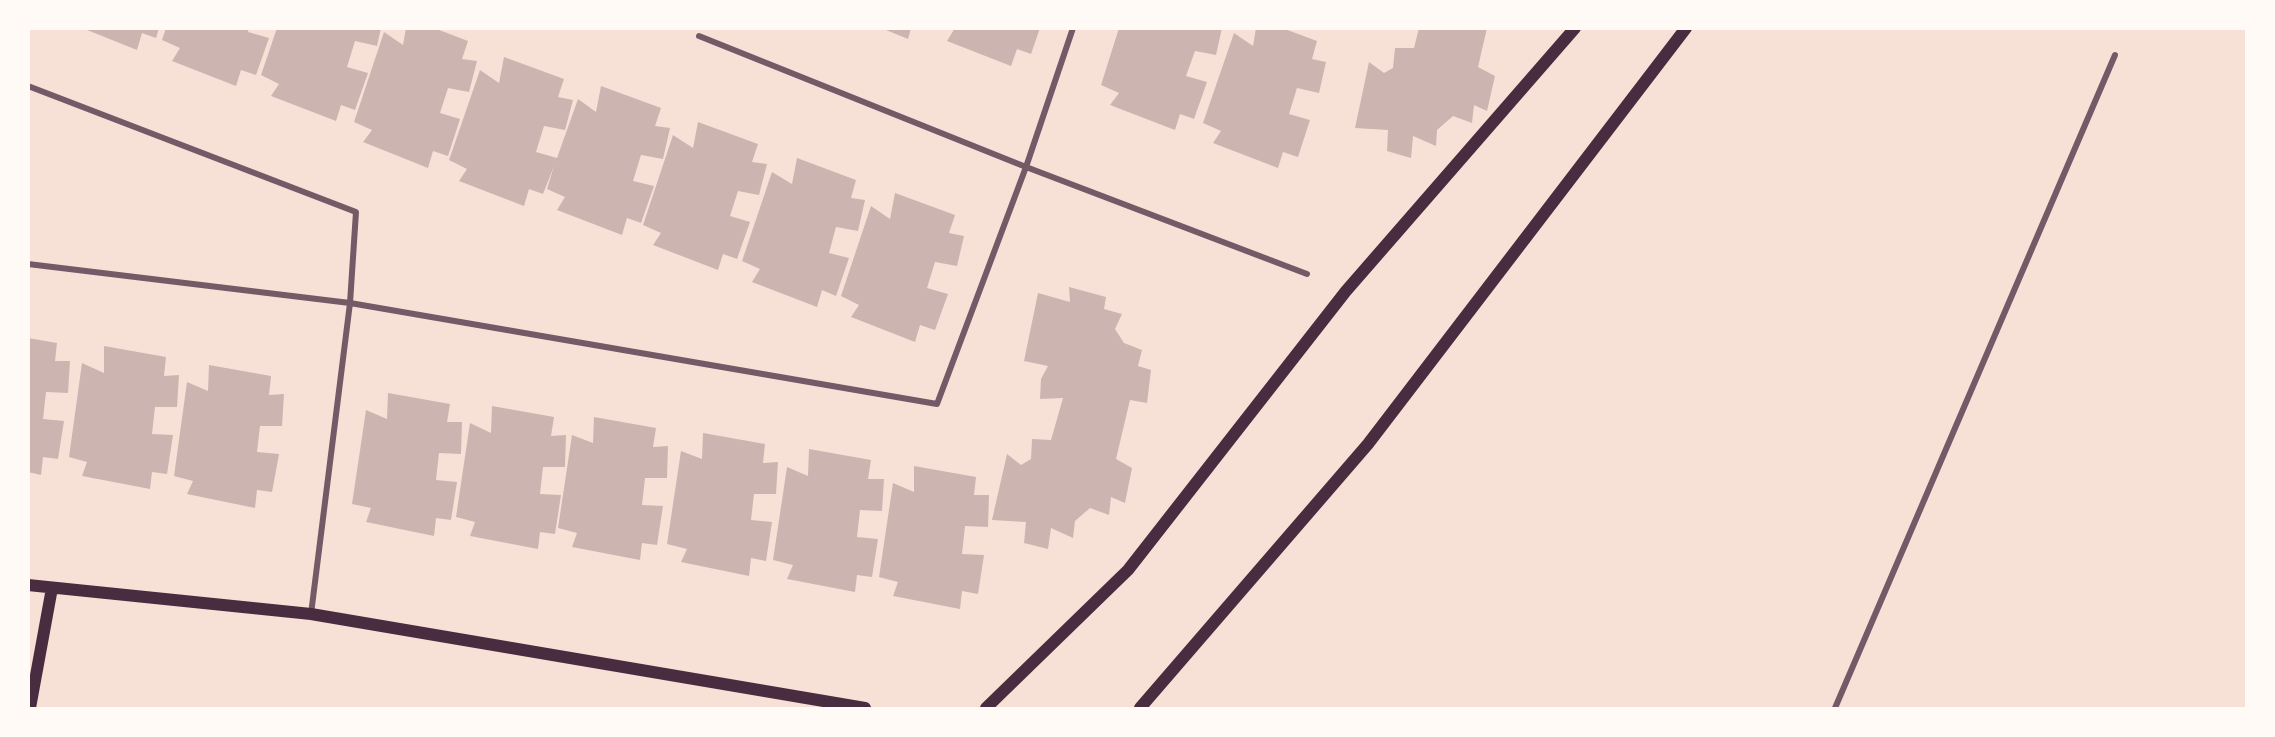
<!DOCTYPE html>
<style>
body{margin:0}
#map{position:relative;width:2275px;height:737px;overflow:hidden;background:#f7e1d7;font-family:"Nunito Sans",sans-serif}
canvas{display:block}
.frame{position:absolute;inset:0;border:30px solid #fffaf5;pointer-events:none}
</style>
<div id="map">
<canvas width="2275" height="737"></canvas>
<div class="frame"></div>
</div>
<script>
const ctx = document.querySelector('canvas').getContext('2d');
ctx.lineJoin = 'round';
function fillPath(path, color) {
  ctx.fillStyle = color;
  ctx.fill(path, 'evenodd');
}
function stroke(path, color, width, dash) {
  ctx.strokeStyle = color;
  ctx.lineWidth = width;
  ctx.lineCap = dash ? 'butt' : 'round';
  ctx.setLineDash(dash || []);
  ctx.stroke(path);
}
fillPath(new Path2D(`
 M82,28H159L156,38L142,33L137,50Z
 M166,28H249L248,32L269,38L256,75L241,70L236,86L172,61L180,48L162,40Z
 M277,28H381L377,46L355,41L347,67L368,73L355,110L341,105L336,121L271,96L279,84L261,75Z
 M406,28H434L468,41L462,59L477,61L469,92L448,88L440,113L460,119L448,156L433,151L428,168L363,142L372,130L354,122L384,32L403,45Z
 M881,28H911L908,39Z
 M955,28H1040L1031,54L1017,49L1011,66L947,41Z
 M1119,28H1222L1216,55L1195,51L1186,76L1207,82L1194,119L1180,114L1175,130L1110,105L1119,93L1101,85Z
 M1256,28H1282L1317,41L1312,59L1326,62L1319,93L1297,88L1289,114L1310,120L1298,157L1283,152L1278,168L1213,143L1221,131L1203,123L1234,33L1253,46Z
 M1419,28H1487L1478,67L1495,76L1487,111L1474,105L1472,123L1453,116L1437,130L1436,146L1413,136L1411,158L1387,151L1388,130L1355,128L1369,62L1384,73L1393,68L1395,48H1414Z
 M504,57L564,79L558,97L573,100L565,130L544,126L536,152L557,158L578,99L596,112L601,86L661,108L655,126L670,128L663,159L641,155L633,181L654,186L641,223L627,218L622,235L557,210L565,197L547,189L554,166L543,194L529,189L524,206L459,181L467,169L449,160L480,70L499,83Z
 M698,122L758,144L752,162L767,164L759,195L738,191L730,216L750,222L737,259L723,254L718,270L653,245L661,233L643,225L673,135L693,148Z
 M797,158L856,180L851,198L865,200L858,231L836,227L829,253L849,258L836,296L822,290L817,307L752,282L760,269L742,261L772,172L792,184Z
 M895,193L955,215L949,233L964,236L957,266L935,262L927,288L948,294L935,330L920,325L915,342L851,317L859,305L841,296L871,206L890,219Z
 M1069,287L1106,297L1104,309L1122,314L1115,329L1124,343L1142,350L1138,366L1151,370L1147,403L1130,400L1116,459L1132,468L1125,503L1111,497L1109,515L1090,508L1075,521L1073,538L1051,528L1048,549L1024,543L1026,522L992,520L1007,454L1021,465L1031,459L1032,439L1051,440L1063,398L1040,399L1041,379L1048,366L1024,361L1038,293L1070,302Z
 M28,338L57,343L55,361H70L68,393L46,392L43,419L64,421L58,459L43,457L41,475L28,472Z
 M104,346L166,357L164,376L179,375L177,407H155L152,434L173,435L167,474L152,472L150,489L82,476L87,462L69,457L82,363L104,373Z
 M209,365L271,376L269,395L284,394L282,426H260L257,452L279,454L272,492L257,490L255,508L187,494L193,481L174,476L187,382L208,391Z
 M388,393L450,404L447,422H462L461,454L439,453L436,480L457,482L451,520L436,518L434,536L366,522L371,508L352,504L366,410L387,419Z
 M492,406L554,417L551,436L566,435L565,467H543L540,494L561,495L555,534L540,532L538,549L470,536L475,522L456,517L470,423L491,433Z
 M594,417L656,428L653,447L668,446L667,478H645L642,505L663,506L657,545L642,543L640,560L572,547L577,533L558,528L572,435L593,443Z
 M703,433L765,444L763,463L778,462L776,494H754L751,520L772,522L766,561L751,558L749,576L681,562L687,549L667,544L681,451L702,459Z
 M809,449L871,460L868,479H884L882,511L860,510L857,537L878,539L872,577L857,575L855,592L787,579L793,565L773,560L787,467L808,476Z
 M914,466L976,477L974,495H989L988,527L965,526L962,554L984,555L978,594L962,591L960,609L893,596L898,582L879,577L893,483L914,492Z`), '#ccb4b1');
stroke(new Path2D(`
 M699,36L1026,167L1307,274
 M28,86L356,212L350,303L937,404L1026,167L1073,28
 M28,264L350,303L311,614
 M1835,708L2115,55`), '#755966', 6);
stroke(new Path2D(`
 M28,585L311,614L865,708
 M30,708L52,588
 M986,708L1128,570L1346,291L1575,28
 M1140,708L1368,444L1686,28`), '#4a2c40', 12);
</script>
